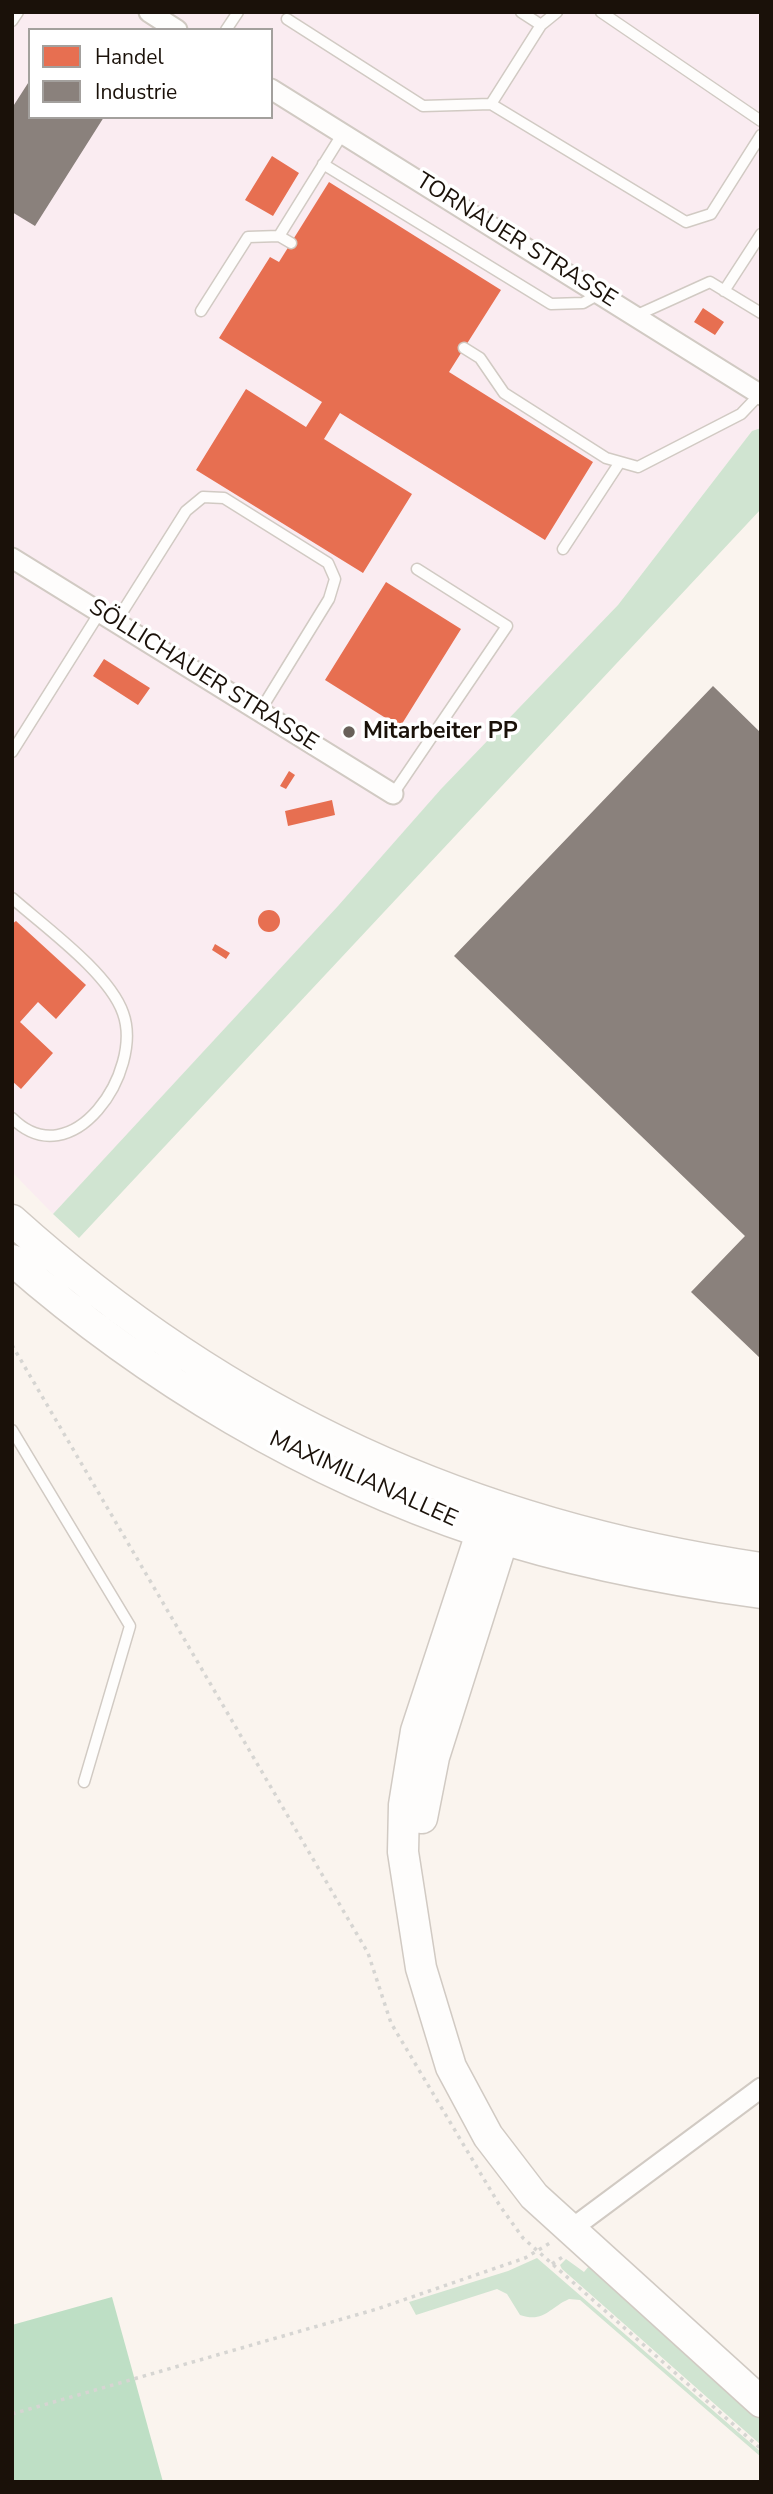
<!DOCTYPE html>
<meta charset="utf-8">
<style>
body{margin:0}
#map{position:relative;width:773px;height:2494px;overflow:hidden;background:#faf4ee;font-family:"Nunito Sans",sans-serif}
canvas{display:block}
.frame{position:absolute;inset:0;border:14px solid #1a1109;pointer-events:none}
.legend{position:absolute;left:28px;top:28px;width:245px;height:91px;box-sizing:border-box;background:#fff;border:2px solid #a3a09d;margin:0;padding:9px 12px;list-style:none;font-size:21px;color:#1a1109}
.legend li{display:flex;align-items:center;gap:14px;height:35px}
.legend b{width:35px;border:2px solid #a3a09d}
</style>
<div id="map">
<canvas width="773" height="2494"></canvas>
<div class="frame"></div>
<ul class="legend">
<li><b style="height:19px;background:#e76f51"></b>Handel</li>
<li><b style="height:19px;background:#8a817c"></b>Industrie</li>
</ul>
</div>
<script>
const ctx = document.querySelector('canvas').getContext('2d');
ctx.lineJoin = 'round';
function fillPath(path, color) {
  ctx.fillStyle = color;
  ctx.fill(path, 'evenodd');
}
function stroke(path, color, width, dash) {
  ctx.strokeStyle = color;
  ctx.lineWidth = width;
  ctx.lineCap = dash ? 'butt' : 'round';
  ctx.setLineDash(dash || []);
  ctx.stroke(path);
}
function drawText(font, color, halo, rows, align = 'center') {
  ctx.font = font + ' "Nunito Sans",sans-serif';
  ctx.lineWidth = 7;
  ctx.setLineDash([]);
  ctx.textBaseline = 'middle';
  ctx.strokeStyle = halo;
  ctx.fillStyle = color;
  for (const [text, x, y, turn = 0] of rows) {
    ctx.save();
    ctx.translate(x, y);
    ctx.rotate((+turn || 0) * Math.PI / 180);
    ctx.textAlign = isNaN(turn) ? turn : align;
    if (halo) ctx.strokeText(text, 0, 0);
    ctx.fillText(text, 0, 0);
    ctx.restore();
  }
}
fillPath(new Path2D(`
 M12,12H761V428L752,431L618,605L441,789L339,906L53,1214L12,1172ZM30,30H271V117H30Z`), '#faecf1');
fillPath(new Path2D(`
 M761,428V509L79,1238L53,1214L338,906L441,789L618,605L752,431Z
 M537,2258L761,2452V2457L580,2300L569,2299C549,2308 544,2323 520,2315L507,2294L497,2289L416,2315L409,2302L508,2271Z
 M566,2259L584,2272L589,2266L761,2417V2445L562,2269L560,2265Z`), '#d0e4d1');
fillPath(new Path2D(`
 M112,2297L163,2482H12V2325Z`), '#bedfc5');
fillPath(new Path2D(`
 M272,156L299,173L273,216L245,200Z
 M329,182L501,290L449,372L593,462L545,540L340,413L324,439L412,494L363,573L196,470L246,389L306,427L322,402L219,338L270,257L279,262Z
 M703,308L724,322L715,335L694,322Z
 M386,582L461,629L400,727L325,680Z
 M104,659L150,688L138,705L93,676Z
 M289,771L295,775L286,789L280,786Z
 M332,800L335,815L288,826L285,811Z
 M258 921a11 11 0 1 1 22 0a11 11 0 1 1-22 0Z
 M16,921L86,985L56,1019L38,1002L20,1022L53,1053L21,1089L12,1081V924Z
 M215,944L230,953L226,959L212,950Z`), '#e76f51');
fillPath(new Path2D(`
 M30,80V117H104L35,226L12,212V108Z
 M713,686L761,733V1359L691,1292L745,1236L454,956Z`), '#8a817c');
const service = new Path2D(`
 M521,12L541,25
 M601,12L761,121
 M287,19L423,106L491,104L686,222L711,214L761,135
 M12,21L18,12
 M226,30L238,12
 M491,104L541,25L557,12
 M323,164L551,304L583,303L599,294
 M279,236L291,243
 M724,291L761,234
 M201,311L248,237L279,236L343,133
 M635,316L710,282L761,313
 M464,348L480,358L504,393L606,458L638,467L741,414L760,394
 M563,549L620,462
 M116,622L186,511L203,497L224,498L328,563L335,579L329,599L260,711
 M12,752L100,612
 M393,794L507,626L417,569
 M12,898C45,927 109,973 123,1013C144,1071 72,1178 12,1118
 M12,1430L130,1626L84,1782`);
const minor = new Path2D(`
 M149,12L177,30
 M271,89L761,395
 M12,558L393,794
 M570,2230L761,2088`);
const primary = new Path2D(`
 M12,1220C230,1416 471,1525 761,1568
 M12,1260C148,1379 309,1475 481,1532C571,1562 667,1580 761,1593
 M490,1506L416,1731L404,1805L403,1852L421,1968L451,2067L488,2136L534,2196L761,2402
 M422,1818L434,1757L509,1520`);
stroke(service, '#d1cac3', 13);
stroke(minor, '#d1cac3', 23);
stroke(primary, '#d1cac3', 33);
stroke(new Path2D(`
 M12,1345L368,1953L391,2023L500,2206L523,2238L761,2449
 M552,2264L564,2256
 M12,2414L377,2309L525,2258L550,2243`), '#d6d5d2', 3.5, [3.5, 5]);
stroke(service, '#fefdfc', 10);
stroke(minor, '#fefdfc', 19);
stroke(primary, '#fefdfc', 30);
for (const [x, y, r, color] of [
 [349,732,7,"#686059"]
]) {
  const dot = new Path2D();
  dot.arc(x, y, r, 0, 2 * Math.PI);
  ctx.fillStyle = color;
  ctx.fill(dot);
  stroke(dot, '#fff', 2.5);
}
drawText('23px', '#1a1109', '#fff', [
 ["TORNAUER STRASSE",516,241,32],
 ["SÖLLICHAUER STRASSE",203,676,32],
 ["MAXIMILIANALLEE",363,1480,24]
]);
drawText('bold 23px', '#1a1109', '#fff', [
 ["Mitarbeiter PP",363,732]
], 'left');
</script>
